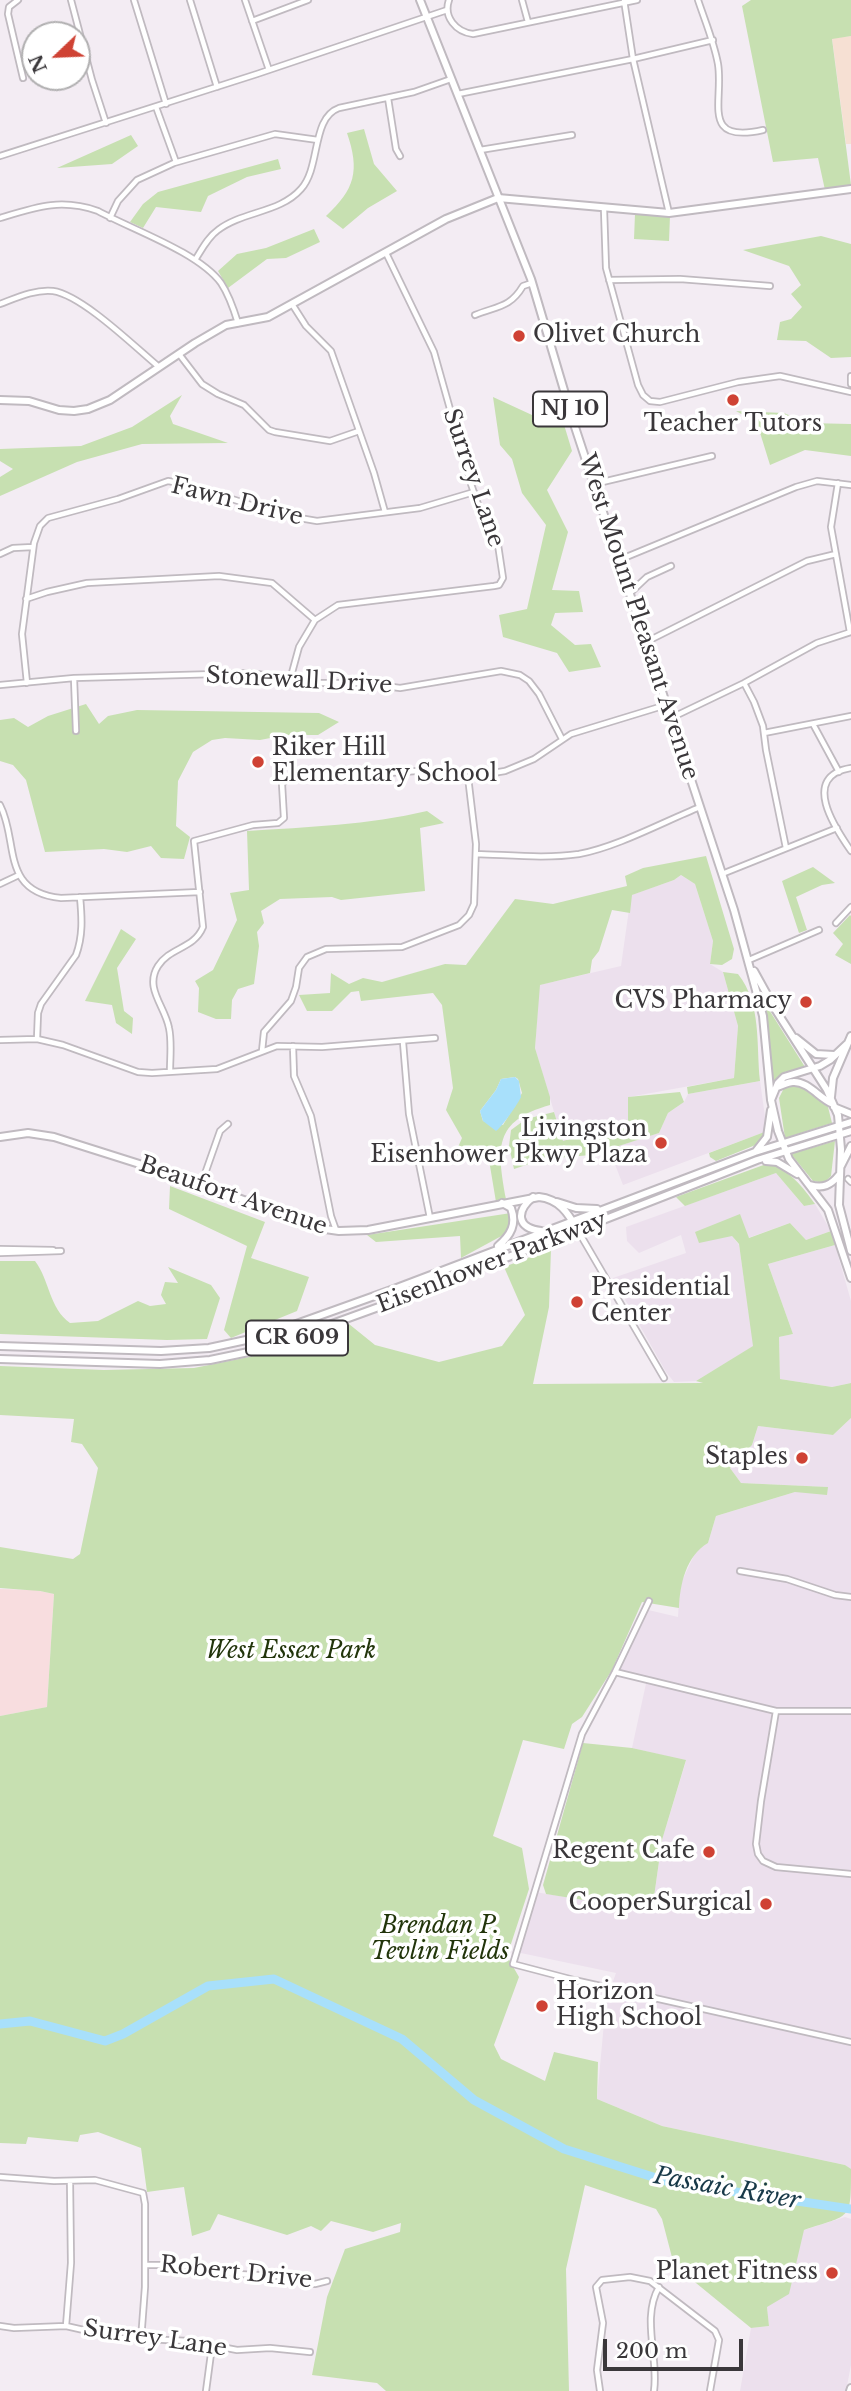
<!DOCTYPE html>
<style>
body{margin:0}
#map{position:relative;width:851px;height:2391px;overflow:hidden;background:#f3ecf3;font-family:"Libre Baskerville",serif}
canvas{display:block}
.north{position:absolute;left:21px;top:21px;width:70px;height:70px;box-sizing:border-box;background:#fff;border:2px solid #b0afb0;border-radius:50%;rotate:247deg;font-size:19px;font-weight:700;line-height:28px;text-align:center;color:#3a373a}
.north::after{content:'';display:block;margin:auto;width:24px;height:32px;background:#cf4234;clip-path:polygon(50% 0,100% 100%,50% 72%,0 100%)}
.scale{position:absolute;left:603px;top:2339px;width:140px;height:32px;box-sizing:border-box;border:4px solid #3a373a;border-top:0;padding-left:9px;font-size:21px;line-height:24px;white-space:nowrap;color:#3a373a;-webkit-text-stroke:5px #fff;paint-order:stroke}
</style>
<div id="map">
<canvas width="851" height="2391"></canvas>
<div class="north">N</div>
<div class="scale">200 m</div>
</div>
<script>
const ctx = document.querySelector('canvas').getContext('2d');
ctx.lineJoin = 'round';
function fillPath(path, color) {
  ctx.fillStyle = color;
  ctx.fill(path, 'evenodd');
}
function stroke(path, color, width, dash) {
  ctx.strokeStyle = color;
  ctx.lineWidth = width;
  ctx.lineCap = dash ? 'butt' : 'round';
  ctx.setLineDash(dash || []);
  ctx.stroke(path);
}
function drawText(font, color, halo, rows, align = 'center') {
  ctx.font = font + ' "Libre Baskerville",serif';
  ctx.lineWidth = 7;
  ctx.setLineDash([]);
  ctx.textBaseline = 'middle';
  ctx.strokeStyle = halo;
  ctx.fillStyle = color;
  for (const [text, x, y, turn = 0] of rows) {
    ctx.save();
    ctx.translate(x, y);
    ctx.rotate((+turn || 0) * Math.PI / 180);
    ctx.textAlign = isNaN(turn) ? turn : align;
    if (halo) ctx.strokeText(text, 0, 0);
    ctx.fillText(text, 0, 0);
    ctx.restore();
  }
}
fillPath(new Path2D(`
 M681,875L695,884L713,941L710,964L723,972L738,1026L734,1078L629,1097L628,1122L563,1142L535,1048L539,985L621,966L631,895L674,880Z
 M760,1081L767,1131L623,1185L609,1149L659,1133L668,1113L684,1102L688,1094Z
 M776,1173L804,1206L815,1204L831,1231L806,1240L790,1223L748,1238L732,1236L739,1245L754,1346L696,1381L674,1382L666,1372L613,1278L686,1253L681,1235L639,1253L627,1241L626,1227Z
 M835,1245L851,1301V1383L832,1387L780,1379L779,1337L793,1334L768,1264Z
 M851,1418V2171L845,2165L662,2126L597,2099L606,2001L616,1973L516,1952L535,1892L652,1911L662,1840L686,1761L632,1748L647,1679L612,1670L644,1609L678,1617L680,1585L697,1549L708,1543L716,1516L795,1492L827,1487L741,1483L730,1468L752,1445L758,1426L833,1435Z
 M845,2217L851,2219V2365L846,2391H740L751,2328L769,2326L767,2307L804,2230Z`), '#ece0ed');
fillPath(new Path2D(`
 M0,1589L35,1590L54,1594L47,1707L0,1716Z`), '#f8dddf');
fillPath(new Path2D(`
 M851,36V144H846L832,38Z`), '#f6e0d3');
fillPath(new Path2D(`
 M751,0H851V36L832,39L851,185L825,190L818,158L773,162L742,6Z
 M364,129L374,164L397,191L368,208L343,229L326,216C355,189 360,171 347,133Z
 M131,135L138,146L112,164L57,168Z
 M278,159L281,169L247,177L208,196L201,212L156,207L143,228L130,222L143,204L158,192Z
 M635,214L670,216L669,241L634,239Z
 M314,229L320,242L286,258L267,259L228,288L218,271L237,254L266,248Z
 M821,236L851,244V357L831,358L806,341L777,340L780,322L791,319L802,307L791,294L801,285L789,266L743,250Z
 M182,395L170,416L173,424L228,443L142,444L77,462L0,496V477L13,469L0,461V449L81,446L132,427Z
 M555,395L572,451L547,490L568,532L552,590L579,591L583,612L555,613L551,625L575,645L591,644L601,667L569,672L557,653L503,637L499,615L527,609L546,525L522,493L512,459L500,445L493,397L532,415L545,398Z
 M736,411L784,413L807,423L851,424V456L805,450L770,465L757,423Z
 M86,704L99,724L108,716L137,710L319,713L339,722L318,735H286L260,740L225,738L212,740L193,752L178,781L176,826L190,837L184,859L161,858L151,846L127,852L104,849L45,852L26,780L13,765L0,761V720L14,718L28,727L48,716Z
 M427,811L444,823L420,828L425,891L341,900L332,897L280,899L261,911L264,923L257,932L259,946L254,984L238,989L232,1000L231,1019H216L198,1012L199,988L195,981L213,970L237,920L230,893L249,890L247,831C308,827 368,825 427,811Z
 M706,856L734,949L732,959L722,965L710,964L713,941L695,884L681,875L674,880L632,895L630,913L612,910L599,951L592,960L590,973L540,985L535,1048L550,1097V1105C493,1121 497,1148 506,1199L496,1202L490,1166L486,1158L469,1162L455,1154L462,1138L446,1110L453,1088L442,1005L433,993L361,1001L359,991L351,992L332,1011H307L299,995L330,993L331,973L349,984L363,978L382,982L445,964L466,965L515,899L553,904L627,886L625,876L643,868ZM515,1077L518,1079L522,1093L503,1125L483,1121L480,1111L496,1090L501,1079Z
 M813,867L835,883L822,885L796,897L807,930L799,933L782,881Z
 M850,915L851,916V964L835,955L843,944L833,933Z
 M121,929L136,939L117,968L124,1011L133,1018L132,1034L116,1023L112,1005L85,1001Z
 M723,972L738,974C762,1004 756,1045 760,1081L688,1094L687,1087L734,1078L738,1026Z
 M766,1005L805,1067L785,1072L773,1083Z
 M797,1084L828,1107L832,1123L785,1138L779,1098L784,1088Z
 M680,1092L684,1102L668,1113L659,1133L591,1155L544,1159L514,1169L509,1146L511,1130L526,1119L554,1112L563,1141L628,1122V1097Z
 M767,1131L758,1144L716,1161L710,1157L709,1153Z
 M835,1141L831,1176L824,1183L813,1181L791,1154Z
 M769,1163C788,1169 804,1188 815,1204L804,1206L776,1173L685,1206L676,1197Z
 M170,1186L265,1222L251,1258L309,1277L297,1311L231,1338L224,1330L247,1246L169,1209Z
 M511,1213L507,1233L461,1258L460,1236L376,1242L367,1235Z
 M740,1214L749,1238L790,1223L806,1240L831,1231L835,1245L768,1264L793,1334L779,1337L780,1379L832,1387L851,1383V1418L833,1435L758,1426L752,1445L730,1468L741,1483L828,1487L827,1495L795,1492L716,1516L708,1543C686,1556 680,1584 679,1608L642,1602L612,1670L582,1717L572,1724L564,1749L523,1740L493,1836L522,1848L529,1889L507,1956L519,1977L494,2045L501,2059L545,2081L554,2052L598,2062L597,2099L662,2126L845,2165L851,2169C851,2222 851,2214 804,2230L789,2294L767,2307L769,2326L751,2328L674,2265L662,2219L656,2209L585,2185L566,2269L569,2391H386L377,2383L312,2375L327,2297L345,2249L400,2232L401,2223L373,2232L331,2221L321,2231L311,2226L287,2235L218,2214L210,2230L192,2236L184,2187L147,2192L141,2148L98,2132L80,2135L78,2142L28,2137L26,2144L0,2143V1716L47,1707L54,1594L40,1591L0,1588V1547L73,1559L80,1554L98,1468L82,1444L71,1442L74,1419L0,1415V1366L104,1370L194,1368L279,1351L349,1324L375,1345L439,1362L502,1346L525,1315L504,1267L551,1249L549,1307L533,1384L703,1383L696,1381L753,1346L739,1244L732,1236L699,1243L695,1232Z
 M0,1261H35C50,1281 49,1308 70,1323L98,1321L138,1301L150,1306L166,1304L161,1295L165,1282L178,1283L168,1267L211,1285L220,1298L207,1339L167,1340L0,1334Z
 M583,1743L632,1748L686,1760L662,1840L652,1911L546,1894L543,1885Z`), '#c7e0b1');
fillPath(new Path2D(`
 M515,1077L519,1081L521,1097C518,1104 501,1128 496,1131L483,1121L480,1111L496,1090L501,1079Z`), '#a8e0fb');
stroke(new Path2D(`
 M0,2024L30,2021L105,2041L123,2034L208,1986L274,1979L402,2039L474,2100L564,2149L669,2182L851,2209`), '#a8e0fb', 9);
const street = new Path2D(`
 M18,0L9,7L8,14L23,78
 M71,0L92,80L106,123
 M134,0L166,104
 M190,0L217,87
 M245,0L269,70
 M449,0C443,17 456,32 473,34L637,0
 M522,0L528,22
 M624,0L633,59L669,213
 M698,0C705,21 714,42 718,64C724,101 700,144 763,130
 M252,21L308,0
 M458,94L633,59L713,40
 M388,98L396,149L400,156
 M156,107L176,162
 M480,150L572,135
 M0,156L257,74L447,10
 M604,209L606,268L638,385L643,395L650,401L660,402L738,382L780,376L851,392
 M0,218C36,207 61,198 98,211C133,230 198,252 221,283C229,295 234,310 238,323
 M110,218L118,201L137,180L174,163L275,134L318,140
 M195,260C202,249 208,237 218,230C243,211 280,213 301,189C321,167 311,118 339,108L414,92L451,79
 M609,280L680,279L770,286
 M0,304C16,298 35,289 53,291C82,295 135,347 159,367
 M292,304L306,326L331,351L374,473L385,512
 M475,315C497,306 510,308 523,286L532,283
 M179,354L202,384L218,394L244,405L269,430L275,432L330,441L359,431
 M851,376V384
 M838,483L831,527L850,632
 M594,484L712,456
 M0,554L13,548L33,547
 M619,560L796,487L817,481L851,485
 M630,593L647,577L671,566
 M26,599L47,592L87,583L219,576L272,583L315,620
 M646,642L807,561L836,554
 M74,678L76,731
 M290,680L299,647L315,620L338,605L494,586L499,585L503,578L497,538L481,513L471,484L434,352L386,253
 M27,683L22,634L34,543L40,526L48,518L118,499L168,481L185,484L282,515L317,521L420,508L474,492
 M744,683L754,702L763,726L766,750L786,848
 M0,685L74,678L252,673L306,683H364L400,688L501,671L520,675L529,681L539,694L562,739
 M671,718L744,683L817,643L851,632
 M813,724L839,772
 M764,733L851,716
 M851,768C800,776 835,828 851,851
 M0,805C19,841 0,892 61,898L200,892
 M476,854C510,855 545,859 579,854C617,847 663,822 700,807
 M722,874L837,828
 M0,884L19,875
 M836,923L851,907
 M749,960L819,930
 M37,1039L38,1013L41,1004L76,955C83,936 82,918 80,897
 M0,1040L37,1039L63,1045L138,1072L152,1073L217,1069L277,1046L322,1047L435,1038
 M403,1042L409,1114L430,1218
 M293,1046L294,1076L311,1116L331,1216L336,1230
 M262,1051L264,1032L291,1001L296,987L299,968L307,957L326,949L402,947L459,925L469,915L474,904L476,844L468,777
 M170,1072C170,1057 172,1042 169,1028C165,1006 144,988 158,966C170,947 194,949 203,927L194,841L253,825L278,823L284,818L282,784L286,780L417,771L468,777L505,771L534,759L571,734L666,705
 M848,1179L851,1182
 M201,1185L220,1131L228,1124
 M577,1229L664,1378
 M0,1249L53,1250
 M0,1253L61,1251
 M740,1571L787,1579L835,1595L851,1597
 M649,1601L615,1672L582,1734L513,1964L574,1980L851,2042
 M615,1672L776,1711H851
 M776,1711L761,1801L756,1844L758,1854L763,1861L776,1867L851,1874
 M0,2177L54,2181L95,2180L143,2193L145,2204V2287L141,2340
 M145,2265H181L236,2274L279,2276L315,2284L327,2281
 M0,2326L14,2328L66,2326L119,2338L190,2341L237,2350L270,2348L310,2352
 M66,2326L71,2263L70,2181
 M206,2391L212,2346
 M600,2391L597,2370L603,2323L596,2287L602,2280L630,2277L650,2281L715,2331L719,2340L710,2391
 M654,2391C659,2358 641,2318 659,2287`);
const secondary = new Path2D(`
 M0,400L29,401L59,410L74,411L88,409L110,400L195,343L226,325L268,317L446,219L498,198L669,213L851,189
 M0,1137L28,1133L54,1137L171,1174L325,1229L339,1231L368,1230L539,1197C559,1199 568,1213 577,1229`);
const primary = new Path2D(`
 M420,0L531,279L574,424L734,910L763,1016L771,1100L778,1131L789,1159L828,1210L851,1278
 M754,971L775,1009L827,1090L838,1115L841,1149L839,1205L851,1251
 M796,1038L816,1054L834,1055
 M777,1087C782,1086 787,1082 793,1082C808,1081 820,1099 833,1104
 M831,1097L833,1078L851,1036
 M771,1100L778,1083L784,1077L820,1066L830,1060L847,1044
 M834,1107L851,1114
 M756,1151L767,1137L771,1110
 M766,1161L777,1162L797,1174
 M841,1166L851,1146
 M810,1185C823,1189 831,1185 839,1175
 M533,1197C515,1212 517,1228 541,1231
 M557,1202L576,1208L597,1209
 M498,1246C511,1235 517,1224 511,1208L502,1203
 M0,1346L161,1351L209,1348L260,1337L394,1289L755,1152L851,1122
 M0,1359L160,1364L210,1360L263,1349L398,1300L757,1160L851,1131
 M850,2391L851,2388`);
stroke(street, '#c0bac0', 8);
stroke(secondary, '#c0bac0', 10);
stroke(primary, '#c0bac0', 10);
stroke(street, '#fff', 4.5);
stroke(secondary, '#fff', 6);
stroke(primary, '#fff', 6);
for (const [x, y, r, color] of [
 [519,336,7,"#cf4234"],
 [733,400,7,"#cf4234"],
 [258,762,7,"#cf4234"],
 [806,1002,7,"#cf4234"],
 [661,1143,7,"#cf4234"],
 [577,1302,7,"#cf4234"],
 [802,1458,7,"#cf4234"],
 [709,1852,7,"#cf4234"],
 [766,1904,7,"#cf4234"],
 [542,2006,7,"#cf4234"],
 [832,2273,7,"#cf4234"]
]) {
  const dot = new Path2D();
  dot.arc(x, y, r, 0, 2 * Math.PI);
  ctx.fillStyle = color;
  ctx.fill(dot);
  stroke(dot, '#fff', 2.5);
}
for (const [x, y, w] of [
 [570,409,74],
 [297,1338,102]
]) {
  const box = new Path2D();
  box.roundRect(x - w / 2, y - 17.5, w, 35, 5);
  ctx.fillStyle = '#fff';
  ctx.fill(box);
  stroke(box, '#3a373a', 2);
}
drawText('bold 21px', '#3a373a', null, [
 ["NJ 10",570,409],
 ["CR 609",297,1338]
]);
drawText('23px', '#3a373a', '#fff', [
 ["Olivet Church",533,336,"left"],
 ["Teacher Tutors",733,425,"center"],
 ["Riker Hill",272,749,"left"],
 ["Elementary School",272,775,"left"],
 ["CVS Pharmacy",792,1002],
 ["Livingston",647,1130],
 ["Eisenhower Pkwy Plaza",647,1156],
 ["Presidential",591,1289,"left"],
 ["Center",591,1315,"left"],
 ["Staples",788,1458],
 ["Regent Cafe",695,1852],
 ["CooperSurgical",752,1904],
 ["Horizon",556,1993,"left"],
 ["High School",556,2019,"left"],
 ["Planet Fitness",818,2273]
], 'right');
drawText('23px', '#3a373a', '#fff', [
 ["Surrey Lane",473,478,71],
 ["Fawn Drive",237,502,14],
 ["West Mount Pleasant Avenue",638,617,72],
 ["Stonewall Drive",299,681,3],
 ["Beaufort Avenue",233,1196,19],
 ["Eisenhower Parkway",492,1263,-21],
 ["Robert Drive",236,2273,6],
 ["Surrey Lane",155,2339,8]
]);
drawText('italic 23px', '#22350b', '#fff', [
 ["West Essex Park",291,1652],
 ["Brendan P.",440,1927],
 ["Tevlin Fields",440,1953]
]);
drawText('italic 24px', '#183948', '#fff', [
 ["Passaic River",727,2189,10]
]);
</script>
